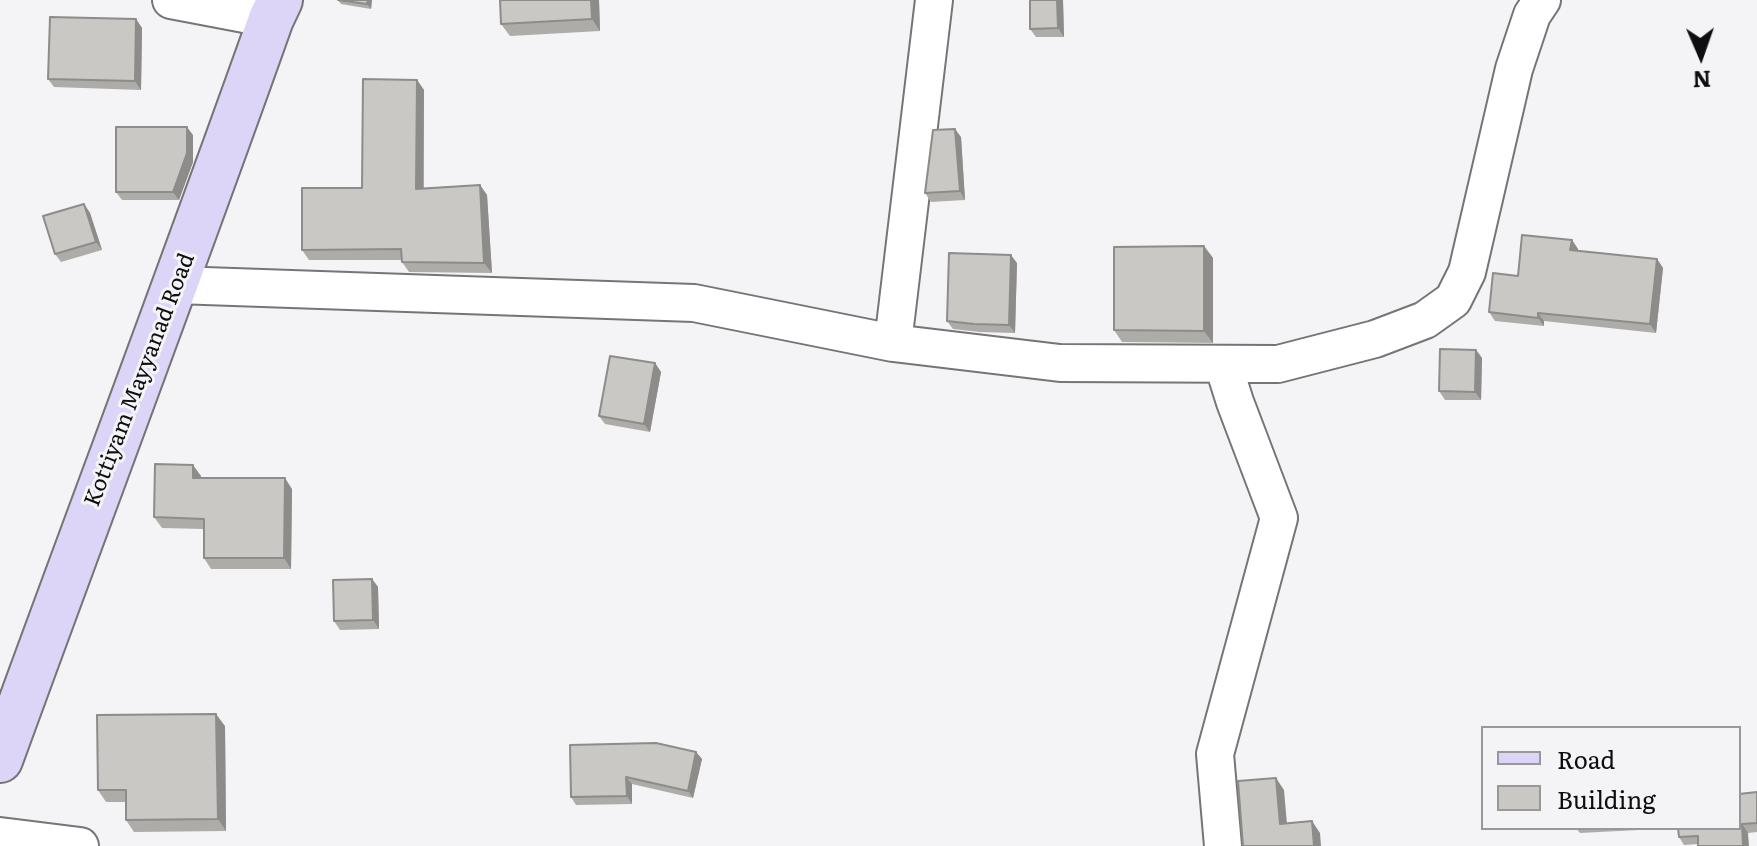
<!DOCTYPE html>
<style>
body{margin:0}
#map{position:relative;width:1757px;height:846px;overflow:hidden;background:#f4f4f7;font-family:Literata,serif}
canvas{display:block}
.legend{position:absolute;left:1481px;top:726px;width:260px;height:104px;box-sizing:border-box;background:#f4f4f7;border:2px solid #98989a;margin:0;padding:10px 14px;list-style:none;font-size:24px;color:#0e0d0f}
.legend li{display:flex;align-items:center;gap:16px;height:40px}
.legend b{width:40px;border:2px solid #98989a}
.north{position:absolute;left:1661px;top:16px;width:80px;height:80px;-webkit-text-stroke:6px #f4f4f7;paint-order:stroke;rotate:178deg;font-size:22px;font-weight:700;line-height:32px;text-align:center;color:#0e0d0f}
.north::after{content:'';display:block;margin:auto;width:28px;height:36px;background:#0e0d0f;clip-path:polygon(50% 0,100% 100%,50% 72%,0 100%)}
</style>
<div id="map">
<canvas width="1757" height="846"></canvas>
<ul class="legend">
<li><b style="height:10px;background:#dcd5f8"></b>Road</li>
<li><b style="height:22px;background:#c9c8c5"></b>Building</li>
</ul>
<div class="north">N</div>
</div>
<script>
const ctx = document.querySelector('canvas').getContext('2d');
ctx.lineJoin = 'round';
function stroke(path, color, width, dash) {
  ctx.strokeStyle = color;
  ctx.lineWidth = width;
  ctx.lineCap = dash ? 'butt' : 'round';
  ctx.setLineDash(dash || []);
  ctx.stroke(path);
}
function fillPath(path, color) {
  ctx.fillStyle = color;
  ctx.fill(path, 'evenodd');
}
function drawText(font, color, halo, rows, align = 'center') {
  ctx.font = font + ' Literata,serif';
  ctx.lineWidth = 6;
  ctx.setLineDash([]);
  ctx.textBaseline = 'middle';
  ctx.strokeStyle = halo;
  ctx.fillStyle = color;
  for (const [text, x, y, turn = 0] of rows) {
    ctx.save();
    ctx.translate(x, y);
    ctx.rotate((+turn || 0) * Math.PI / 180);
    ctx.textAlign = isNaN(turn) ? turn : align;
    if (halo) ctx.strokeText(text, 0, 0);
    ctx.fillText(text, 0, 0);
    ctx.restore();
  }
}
const street = new Path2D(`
 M171,0L271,19
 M176,285L694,303L893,343L1060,363L1278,364L1375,339L1425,320L1453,300L1467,272L1514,69L1532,15L1542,0
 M893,343L934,0
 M0,836L80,846
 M1223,846L1215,754L1279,518L1235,402L1223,364`);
const secondary = new Path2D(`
 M0,760C90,513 183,267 271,19L280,0`);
stroke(street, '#757578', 40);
stroke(secondary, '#757578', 48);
stroke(street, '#fff', 36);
stroke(secondary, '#dcd5f8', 44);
fillPath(new Path2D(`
 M338,0H372L371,9L341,4Z
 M599,0L600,31L510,36L501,24Z
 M1030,0H1063L1064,37H1036L1030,29Z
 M136,19L142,28L141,90L54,87L48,79Z
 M417,80L424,90V188L480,185L487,195L492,273L409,272L402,262V260H309L302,250L362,188Z
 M193,135V162L179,200H122L116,192Z
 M961,137L965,200L931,202L925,193Z
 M84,204L90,213L102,250L61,262L55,254Z
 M1572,240L1578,249L1577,251L1657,259L1663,268L1656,333L1544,321V326L1495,321L1489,312L1518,276Z
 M1204,246L1213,258V343L1122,342L1114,330Z
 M1017,263L1015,333L980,332L953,329L947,321Z
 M1476,350L1482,358L1481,400H1445L1439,391Z
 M655,363L661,372L650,432L605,424L599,416Z
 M201,476V478L292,489L291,569H211L204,558V529L162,528L154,517Z
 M372,579L378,587L379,629L340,630L334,621Z
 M225,726L226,831L134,832L126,820V802H106L98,790Z
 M696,752L702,759L693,798L632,784V804L576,805L571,797Z
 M1757,792V832L1748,833L1698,844L1684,845L1679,837Z
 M1576,828H1658V829L1580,833Z`), '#adaca9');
fillPath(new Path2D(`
 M368,0H372L371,9L367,4Z
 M591,0H599L600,31L592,19Z
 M1057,0H1063L1064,37L1058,28Z
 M136,19L142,28L141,90L135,81Z
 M417,80L424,90L423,199L416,189Z
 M187,127L193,135V162L179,200L173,192Z
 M955,129L961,137L965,200L960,191Z
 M480,185L487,195L492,273L484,263Z
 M84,204L90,213L102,250L96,242Z
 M1572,240L1578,249L1576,259L1570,250Z
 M1204,246L1213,258V343L1204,331Z
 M1011,255L1017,263L1015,333L1009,325Z
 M1657,259L1663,268L1656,333L1650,324Z
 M1538,313L1544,321V326L1538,318Z
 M1476,350L1482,358L1481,400L1475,392Z
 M655,363L661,372L650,432L644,424Z
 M193,465L201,476V489L193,478Z
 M285,478L292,489L291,569L284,558Z
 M372,579L378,587L379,629L373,620Z
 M216,714L225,726L226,831L218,819Z
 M696,752L702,759L693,798L688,791Z
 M626,777L632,784V804L627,796Z
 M1276,778L1284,790L1288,836L1280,824Z
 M1312,821L1320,833L1321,846H1314Z
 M1742,824L1748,833L1749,846H1743Z`), '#8d8c8a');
const building = new Path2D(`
 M338,0H368L367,4Z
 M500,0H591L592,19L501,24Z
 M1030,0H1057L1058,28L1030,29Z
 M50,17L136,19L135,81L48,79Z
 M363,79L417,80L416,189L480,185L484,263L402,262L401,249L302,250V188H362Z
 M116,127H187V153L173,192H116Z
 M955,129L960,191L925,193L933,130Z
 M84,204L96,242L55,254L43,216Z
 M1522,235L1572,240L1570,250L1657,259L1650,324L1538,313V318L1489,312L1493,273L1518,276Z
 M1204,246V331L1114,330V247Z
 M949,253L1011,255L1009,325L974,324L947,321Z
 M1440,349L1476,350L1475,392L1439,391Z
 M610,356L655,363L644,424L599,416Z
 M155,464L193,465V478H285L284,558H204V519L154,517Z
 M372,579L373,620L334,621L333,580Z
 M216,714L218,819L126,820V790H98L97,715Z
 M656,743L696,752L688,791L626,777L627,796L571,797L570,745Z
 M1276,778L1280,824L1312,821L1314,846H1243L1238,781Z
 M1757,792V823L1742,824L1743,846H1698V836L1679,837L1678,828H1739V794Z`);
fillPath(building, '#c9c8c5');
stroke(building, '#8d8c8a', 2);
drawText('22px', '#0e0d0f', '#f4f4f7', [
 ["Kottiyam Mayyanad Road",140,380,-69]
]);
</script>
